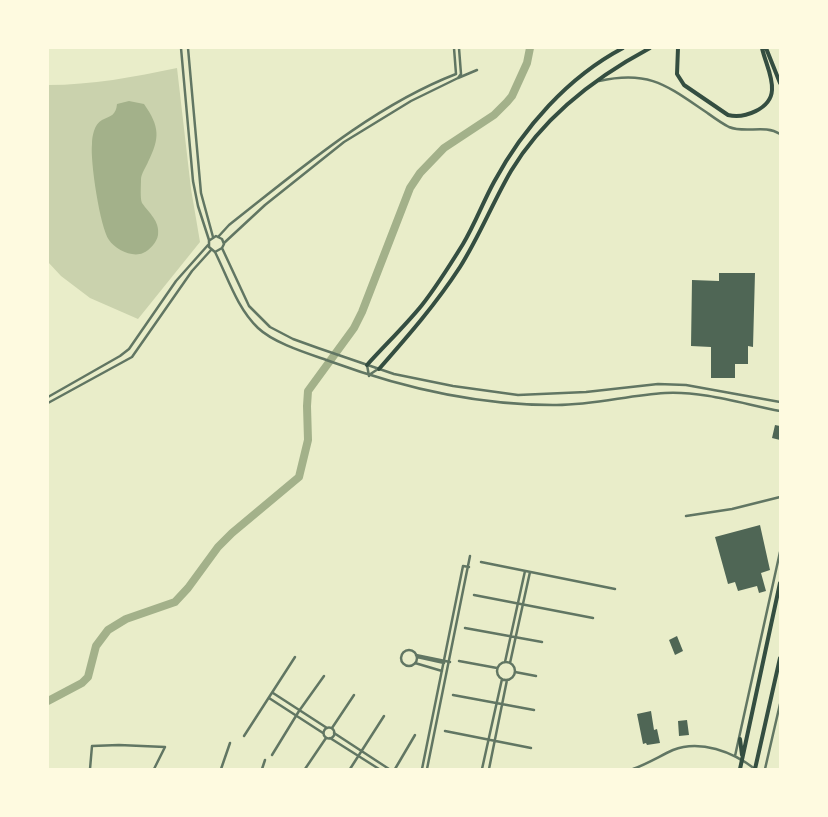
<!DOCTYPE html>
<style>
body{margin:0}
#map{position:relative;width:828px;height:817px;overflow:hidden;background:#e9edc9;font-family:Lora,serif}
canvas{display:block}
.frame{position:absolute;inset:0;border:49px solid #fefae0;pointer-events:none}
</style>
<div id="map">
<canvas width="828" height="817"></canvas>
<div class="frame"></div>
</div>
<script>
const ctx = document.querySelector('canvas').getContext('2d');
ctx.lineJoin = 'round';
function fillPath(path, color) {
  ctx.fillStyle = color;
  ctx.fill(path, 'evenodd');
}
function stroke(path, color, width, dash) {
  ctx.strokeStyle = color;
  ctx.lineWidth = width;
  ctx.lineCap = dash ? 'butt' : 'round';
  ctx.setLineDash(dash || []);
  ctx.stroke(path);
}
fillPath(new Path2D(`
 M177,68L191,189L200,242L138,319L90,298L61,276L48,262V85C92,85 134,77 177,68Z`), '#cad2ad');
fillPath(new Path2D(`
 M129,101L144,104C160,127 160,138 148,162C146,167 141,174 141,179C141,185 140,199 142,203C149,213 160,221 158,235C157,242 150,250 143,253C132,258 115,249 109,240C100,227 90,161 92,144C92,137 94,124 102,120C111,116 116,115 117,104Z`), '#a3b18a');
stroke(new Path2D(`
 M48,701L82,683L88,677L96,646L108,630L126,619L175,602L188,588L218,547L232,533L299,477L308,440L307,406L308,391L354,328L362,312L410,188L420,173L444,148L494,115L507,102L512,96L527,63L530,48`), '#a3b18a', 8);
fillPath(new Path2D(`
 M719,273H755L753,347L748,346V364H735V378H711V347L691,346L692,280L719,281Z
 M775,425L780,426V440L772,438Z
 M760,525L770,570L761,573L766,591L759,593L757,586L738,591L735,582L728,584L715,537Z
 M677,636L683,651L675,655L669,640Z
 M651,711L654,730L657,729L660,743L647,745L646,743L643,744L637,714Z
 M687,720L689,735L679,736L678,721Z`), '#4f6655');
stroke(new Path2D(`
 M181,48L193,181L198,206L209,240V247L215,252C228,278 237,308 258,328C275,344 310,354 332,362C403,388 477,405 553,405C591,406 628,395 665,393C704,391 743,404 780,411
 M188,48L201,193L213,237
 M458,78L477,70
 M599,81C649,70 666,85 706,112C713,117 721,123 729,127C746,134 764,124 780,134
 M218,237L229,225C299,170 373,106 456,74L454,48
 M210,240L216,236L222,239L224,244L222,248L249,306L270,327L293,339L318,348L394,374L453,386L518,395L586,392L658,384L686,385L780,402
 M224,243L265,205L344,142L411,101L458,78L461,74L459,48
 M215,252L222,248
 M367,365L369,376
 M369,375L378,369
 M48,397L120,356L129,349L176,281L208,245
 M48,403L132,357L192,271L211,250
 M686,516L732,509L780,497
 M481,562L615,589
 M474,595L593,618
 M465,628L542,642
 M401 658a8 8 0 1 1 16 0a8 8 0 1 1-16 0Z
 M416,655L450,662
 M417,657L444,663
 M459,661L497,668
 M505,662L525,571
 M497 671a9 9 0 1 1 18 0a9 9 0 1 1-18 0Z
 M415,663L442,671
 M510,663L530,572
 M515,672L536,676
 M273,693L327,728
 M453,695L534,710
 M269,698L323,733
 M323.5 733a5.5 5.5 0 1 1 11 0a5.5 5.5 0 1 1-11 0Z
 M332,728L354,695
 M445,731L531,748
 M334,733L389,769
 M244,736L295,657
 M330,738L379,769
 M272,755L299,711L324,676
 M735,756L780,552
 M90,769L92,746L119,745L165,747L154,769
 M221,769L230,743
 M262,769L265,760
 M305,769L326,738
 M350,769L384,716
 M395,769L415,735
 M422,769L463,566L469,567
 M427,769L470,556
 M482,769L502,679
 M489,769L507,680
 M633,769C647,764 660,756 673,750C700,739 733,752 755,769
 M765,769L780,704`), '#617663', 2.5);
stroke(new Path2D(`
 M678,48L677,74L684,85L728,115C744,119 771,109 772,90C773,76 765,62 762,48
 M766,48L780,83
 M367,365C385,345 405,326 422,305C437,286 450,265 463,244C475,224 483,202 494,182C523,128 568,77 623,48
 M379,369C408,336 436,304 460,267C479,237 493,202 511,171C544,116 594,78 650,48
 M740,739L742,755
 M740,769L780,583
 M755,769L780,658`), '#344e41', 4);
</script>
